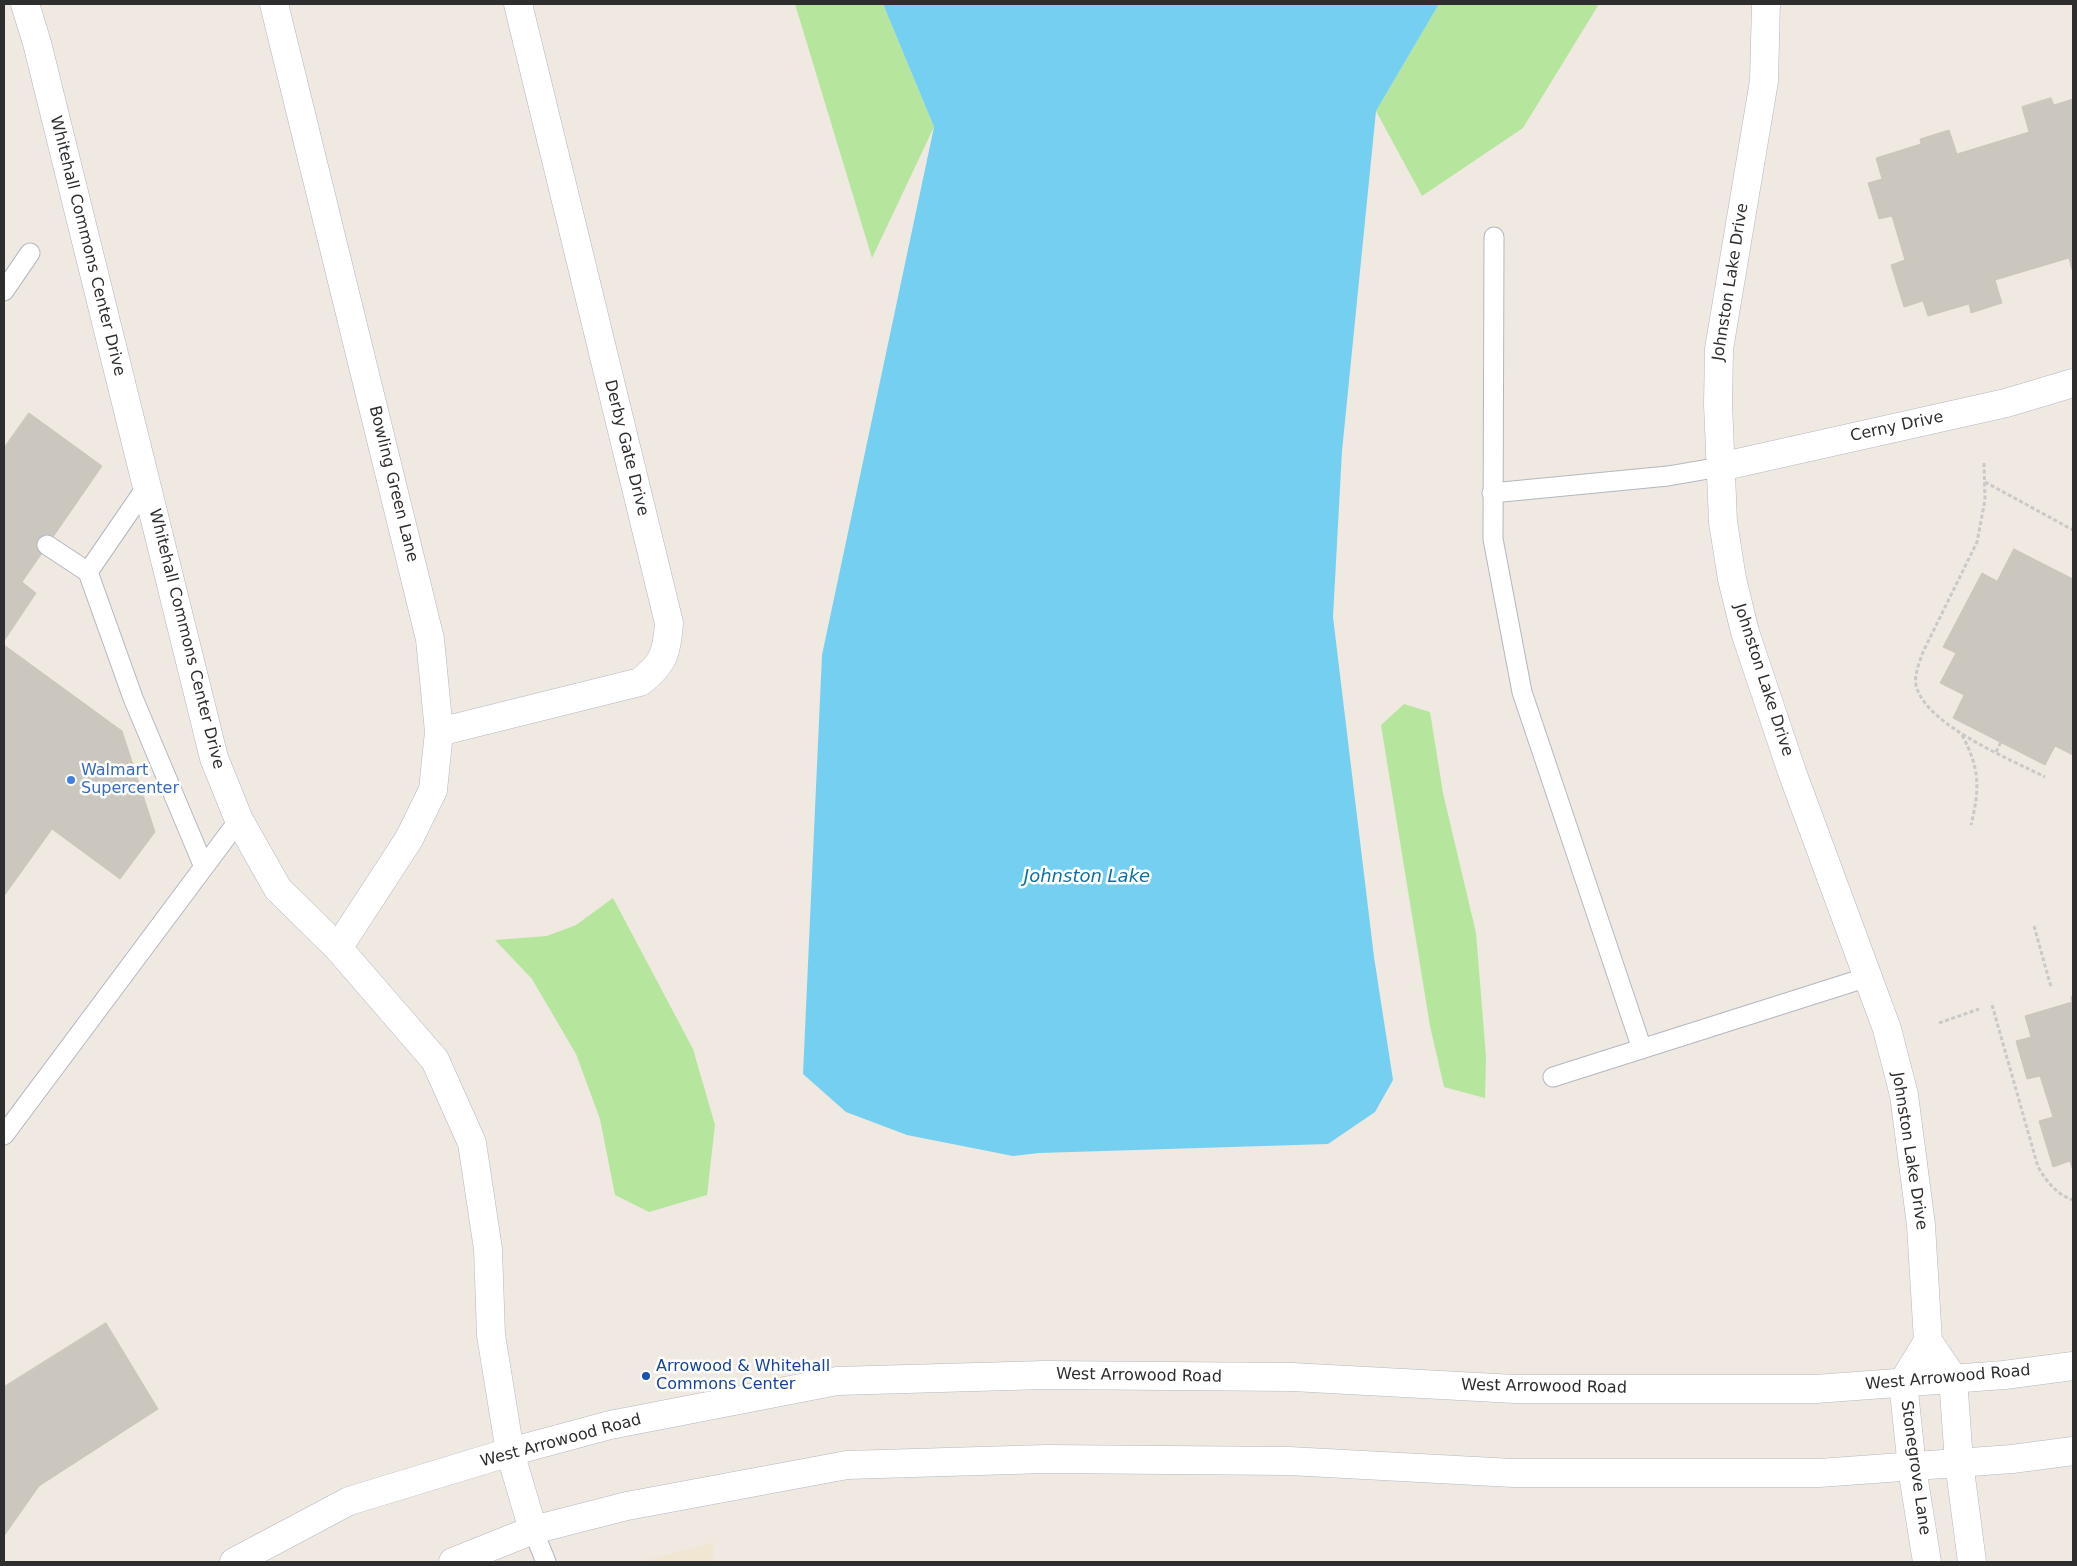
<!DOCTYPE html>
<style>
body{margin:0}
#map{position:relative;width:2077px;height:1566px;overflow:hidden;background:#efe9e1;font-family:"DejaVu Sans",sans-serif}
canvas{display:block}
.frame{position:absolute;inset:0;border:5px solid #2e2e2e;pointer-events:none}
</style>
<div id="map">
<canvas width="2077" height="1566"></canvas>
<div class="frame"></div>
</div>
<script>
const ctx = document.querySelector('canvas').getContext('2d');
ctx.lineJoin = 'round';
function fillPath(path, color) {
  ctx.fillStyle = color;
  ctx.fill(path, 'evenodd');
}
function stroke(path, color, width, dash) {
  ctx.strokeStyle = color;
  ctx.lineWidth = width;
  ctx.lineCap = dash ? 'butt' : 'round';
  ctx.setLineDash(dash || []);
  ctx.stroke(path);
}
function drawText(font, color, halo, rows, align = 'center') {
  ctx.font = font + ' "DejaVu Sans",sans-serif';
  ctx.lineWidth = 5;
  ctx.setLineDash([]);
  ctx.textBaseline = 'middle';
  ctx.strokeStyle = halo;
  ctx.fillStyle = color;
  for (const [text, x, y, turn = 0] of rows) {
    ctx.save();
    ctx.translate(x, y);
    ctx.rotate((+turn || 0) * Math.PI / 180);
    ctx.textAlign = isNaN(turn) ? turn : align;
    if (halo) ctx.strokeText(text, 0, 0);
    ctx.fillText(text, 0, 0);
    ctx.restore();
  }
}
fillPath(new Path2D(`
 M713,1542V1562H642L707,1544Z`), '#f0e6d1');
fillPath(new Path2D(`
 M795,4H883L934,127L872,258Z
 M1439,4H1599L1523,128L1422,196L1376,111Z
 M1404,704L1430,712L1443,793L1476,933L1486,1057L1485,1098L1444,1087L1430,1026L1381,725Z
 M613,898L693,1049L715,1125L707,1195L649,1212L615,1195L600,1119L576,1054L532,979L495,940L547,936L576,925Z`), '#b6e59e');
fillPath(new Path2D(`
 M883,4H1439L1376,111L1342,451L1333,617L1374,957L1393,1080L1375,1112L1328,1144L1039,1153L1013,1156L907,1135L846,1112L803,1074L822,655L934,127Z`), '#75cff0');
const building = new Path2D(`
 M2051,98L2054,105L2073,99V273L2069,258L1995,280L2002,303L1971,313L1969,304L1928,316L1923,301L1904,307L1891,265L1905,260L1892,216L1879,219L1868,183L1882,179L1876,158L1921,144L1920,139L1949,130L1957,154L2029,132L2022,107Z
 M29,413L102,466L22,582L36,593L4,641V448Z
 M2014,549L2073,579V755L2055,746L2045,765L1953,718L1964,695L1940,683L1956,653L1943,647L1982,573L1997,581Z
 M4,645L122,731L155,832L120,879L52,829L4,896Z
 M2073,996V1171L2070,1161L2053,1167L2039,1121L2053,1117L2040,1076L2027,1079L2016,1041L2031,1037L2025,1016L2072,1002L2071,997Z
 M106,1323L158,1409L39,1486L4,1536V1387Z`);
fillPath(building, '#cbc7bf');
stroke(building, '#cbc5ba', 1);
const lane = new Path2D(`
 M1494,237L1493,539L1522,692L1642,1049
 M4,291L30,253
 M147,486L88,572L133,698L204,867
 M1492,493L1668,476L1720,467
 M47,545L88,572
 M1553,1077L1868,977
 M4,1135L239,820
 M533,1530L546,1562`);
const street = new Path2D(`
 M25,4L37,43L214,758L239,820L278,889L338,948L435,1060L472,1143L488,1249L491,1335L510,1452L533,1530
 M274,4L430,639L439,732L433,790L409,839L338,948
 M1766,4L1764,81L1719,349L1718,404L1723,522L1732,579L1745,632L1792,772L1887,1029L1904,1095L1921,1225L1928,1341
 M1720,467L2006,403L2073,383
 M439,732L640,682C664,664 667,652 669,623L518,4
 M1928,1341L1953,1378L1959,1462L1972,1562
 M1927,1562L1912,1468L1903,1382L1928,1341`);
const secondary = new Path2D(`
 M234,1562L349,1501L510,1452L610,1425L837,1381L1045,1375L1292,1377L1515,1389H1816L2004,1375L2073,1366
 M453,1562L533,1530L627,1506L847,1465L1046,1459L1289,1461L1513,1473H1819L2012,1459L2073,1451`);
stroke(lane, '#b4b7c1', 21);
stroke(street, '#b4b7c1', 29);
stroke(secondary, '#b4b7c1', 29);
stroke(new Path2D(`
 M1984,463L1985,500L1977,542L1923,652C1920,661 1914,674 1916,685C1925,725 2010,759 2045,777
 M1985,482L2073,530
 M1962,735C1980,769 1980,788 1971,825
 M1996,752L2001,742
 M2034,926L2051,987
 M1992,1005L2038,1167C2047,1182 2056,1194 2073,1200
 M1939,1023L1979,1009`), '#c9c9c9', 3, [4, 2.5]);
stroke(lane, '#fff', 19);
stroke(street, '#fff', 28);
stroke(secondary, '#fff', 28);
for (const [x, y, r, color] of [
 [71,780,5,"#3f7fe0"],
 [646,1376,5,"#1a4fb4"]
]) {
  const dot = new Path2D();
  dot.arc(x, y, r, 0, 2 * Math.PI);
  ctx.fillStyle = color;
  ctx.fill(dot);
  stroke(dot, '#fff', 2);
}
drawText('16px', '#2e2e2e', '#fff', [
 ["Whitehall Commons Center Drive",87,246,76],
 ["Johnston Lake Drive",1731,282,-81],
 ["Cerny Drive",1897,427,-12],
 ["Derby Gate Drive",626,448,76],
 ["Bowling Green Lane",393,484,76],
 ["Whitehall Commons Center Drive",186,639,76],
 ["Johnston Lake Drive",1763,680,72],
 ["Johnston Lake Drive",1909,1151,81],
 ["West Arrowood Road",1139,1376,1],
 ["West Arrowood Road",1948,1378,-5],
 ["West Arrowood Road",1544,1387,1],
 ["West Arrowood Road",561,1441,-15],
 ["Stonegrove Lane",1915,1468,82]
]);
drawText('16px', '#366cbe', '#fff', [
 ["Walmart",81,771],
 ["Supercenter",81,789]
], 'left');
drawText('16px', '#164399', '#fff', [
 ["Arrowood & Whitehall",656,1367],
 ["Commons Center",656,1385]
], 'left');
drawText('italic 18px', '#0d6fa3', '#fff', [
 ["Johnston Lake",1087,877]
]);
</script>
